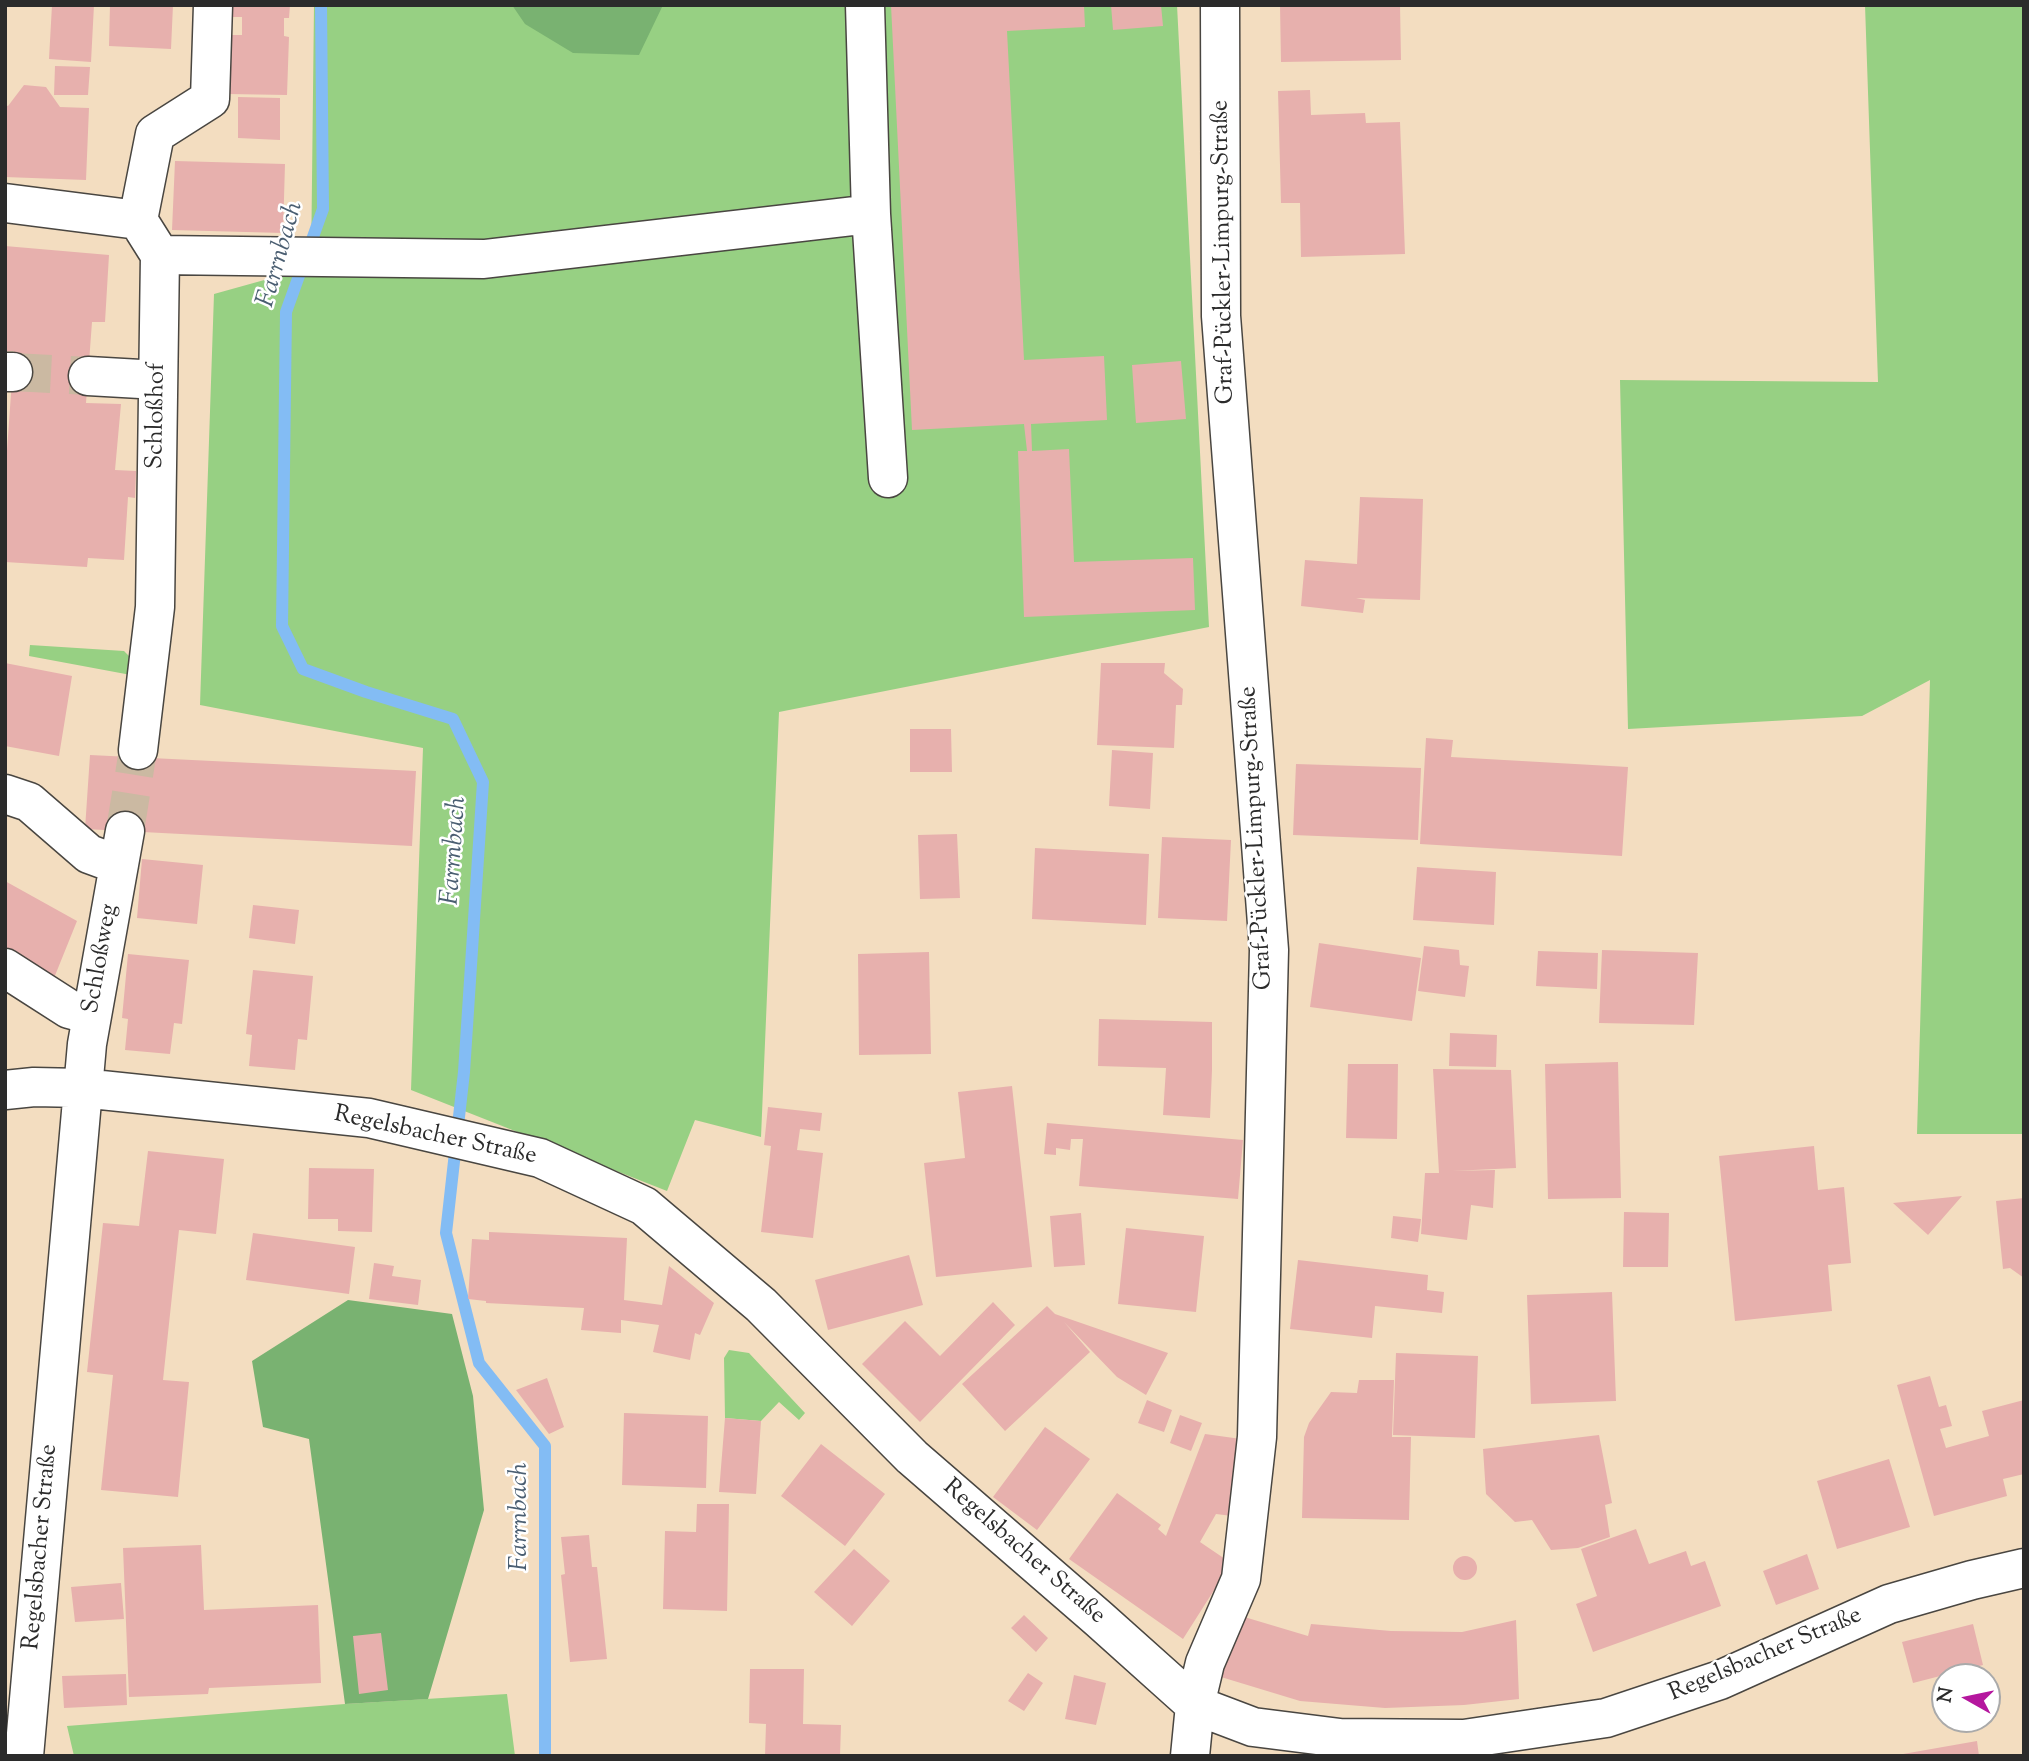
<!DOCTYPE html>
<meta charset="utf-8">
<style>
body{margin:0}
#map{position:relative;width:2029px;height:1761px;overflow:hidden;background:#f3ddc0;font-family:"Sorts Mill Goudy",serif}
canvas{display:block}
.frame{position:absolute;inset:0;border:7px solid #2b2b2b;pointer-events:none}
.north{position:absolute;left:1931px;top:1663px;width:70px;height:70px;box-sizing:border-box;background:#fff;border:2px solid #aaa;border-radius:50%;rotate:279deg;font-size:19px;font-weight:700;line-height:28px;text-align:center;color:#2b2b2b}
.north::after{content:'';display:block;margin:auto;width:24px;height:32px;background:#b5179e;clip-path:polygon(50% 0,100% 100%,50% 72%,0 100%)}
</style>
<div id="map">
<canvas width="2029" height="1761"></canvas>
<div class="frame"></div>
<div class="north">N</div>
</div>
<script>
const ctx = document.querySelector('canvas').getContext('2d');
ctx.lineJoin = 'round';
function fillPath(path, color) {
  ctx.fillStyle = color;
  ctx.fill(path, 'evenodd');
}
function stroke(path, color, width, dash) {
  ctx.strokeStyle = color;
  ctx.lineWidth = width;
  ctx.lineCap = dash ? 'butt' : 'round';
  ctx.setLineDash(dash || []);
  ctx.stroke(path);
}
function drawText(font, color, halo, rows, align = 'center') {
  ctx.font = font + ' "Sorts Mill Goudy",serif';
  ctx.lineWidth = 5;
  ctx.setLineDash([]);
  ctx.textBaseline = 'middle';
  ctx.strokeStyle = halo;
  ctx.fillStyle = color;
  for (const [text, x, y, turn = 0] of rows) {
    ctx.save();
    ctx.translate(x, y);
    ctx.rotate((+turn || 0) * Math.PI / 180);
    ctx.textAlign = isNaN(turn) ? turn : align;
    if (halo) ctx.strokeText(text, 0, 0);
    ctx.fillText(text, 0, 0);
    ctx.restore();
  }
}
fillPath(new Path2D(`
 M314,5H1177L1209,627L779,712L761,1137L695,1120L667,1191L411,1090L423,748L200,705L214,294L311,267Z
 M1865,5H2024V1134H1917L1930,680L1862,716L1628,729L1620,380L1878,382Z
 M30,645L124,651L133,660L131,675L29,656Z
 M729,1350L749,1353L805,1413L799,1420L779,1402L761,1421L725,1418L724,1358Z
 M507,1694L515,1756H74L67,1726L345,1704Z`), '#97d083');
fillPath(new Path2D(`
 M512,5H663L639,55L573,53L525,24Z
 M348,1300L452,1314L473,1396L484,1510L428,1699L345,1704L309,1439L263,1427L252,1361Z`), '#79b271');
stroke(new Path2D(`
 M321,5L323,209L286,312L282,626L303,669L366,692L453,719L483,782L464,1072L446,1233L479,1363L545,1446V1756`), '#83bcf4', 12);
fillPath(new Path2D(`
 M52,5H94L91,62L49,59Z
 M110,5H173L171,49L109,46Z
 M231,5H290L289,18H284V36L289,37L287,95L228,94L230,35H242V17H231Z
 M891,5H1084L1085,27L1007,31L1024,360L1104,356L1107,420L1031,424L1032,451L1069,449L1074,562L1193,558L1195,610L1024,617L1018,451H1027L1024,424L912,430Z
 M1111,5H1161L1163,26L1113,30Z
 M1280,5H1400L1401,60L1281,62Z
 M55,66L90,67L88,95H54Z
 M24,85L46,87L60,107L89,108L86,180L5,177V105L8,106Z
 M1310,90L1311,115L1365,113L1366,123L1400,122L1405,254L1301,257L1300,203H1281L1278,91Z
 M238,97L280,98V140L238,138Z
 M175,161L285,164L283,233L172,230Z
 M5,246L109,255L105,322H92L86,403L121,404L115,470L136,471L135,498L128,497L124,560L88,558L87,567L5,562V479L14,351H5Z
 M1181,361L1186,419L1136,423L1132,365Z
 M1360,497L1423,499L1420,600L1356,598L1365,600L1363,613L1301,606L1305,560L1357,564Z
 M5,663L72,676L59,756L5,746Z
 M1101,663H1165L1164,673L1183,689L1182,705H1176L1174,748L1097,745Z
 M910,729H951L952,772H910Z
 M1426,738L1453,740L1451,757L1628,767L1622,856L1420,844Z
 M1112,750L1153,753L1150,809L1109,806Z
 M90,755L416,771L412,846L85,829Z
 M1296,764L1421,768L1418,840L1293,835Z
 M957,834L960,898L920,899L918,835Z
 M1162,837L1231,840L1227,921L1158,918Z
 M1035,848L1149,854L1146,925L1032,919Z
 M142,859L203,865L197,924L137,918Z
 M1417,867L1496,872L1494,925L1413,920Z
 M5,881L77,921L52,983L5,956Z
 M253,905L299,910L295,944L249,938Z
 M1319,943L1421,958L1412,1021L1310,1007Z
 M1424,946L1459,950L1460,965L1469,966L1465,997L1418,991Z
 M1602,950L1698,953L1694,1025L1599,1023Z
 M1538,951L1598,953L1597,989L1536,986Z
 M929,952L931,1054L859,1055L858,954Z
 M128,954L189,960L182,1024L174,1023L170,1054L125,1050L128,1019L122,1018Z
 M253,970L313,976L307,1040L298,1039L295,1070L249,1066L252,1035L246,1034Z
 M1099,1019L1212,1022V1070L1210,1118L1163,1115L1166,1068L1098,1066Z
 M1450,1033L1497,1035L1496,1067L1449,1066Z
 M1618,1062L1621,1198L1548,1199L1545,1064Z
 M1348,1064H1398L1397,1139L1346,1138Z
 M1433,1069L1511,1070L1516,1168L1452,1171L1495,1170L1493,1208L1471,1205L1467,1240L1421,1234L1425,1173H1439Z
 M1012,1086L1032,1267L936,1277L924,1163L965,1158L958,1092Z
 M768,1107L822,1113L820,1131L800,1129L797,1150L823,1153L813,1238L761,1232L771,1146L764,1145Z
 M1047,1123L1243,1140L1238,1199L1079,1186L1083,1139H1071L1070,1150L1056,1148V1155L1044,1154Z
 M1814,1146L1818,1190L1844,1187L1851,1263L1828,1265L1832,1311L1735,1321L1719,1156Z
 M148,1151L224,1159L216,1234L179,1230L163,1380L189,1382L178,1497L101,1490L113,1375L87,1372L103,1223L139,1226Z
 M309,1168L374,1169L372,1232L338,1231V1219H308Z
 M1962,1196L1928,1235L1893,1203Z
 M2024,1198V1278L2010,1268L2003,1269L1996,1201Z
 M1624,1212L1669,1213L1668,1267H1623Z
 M1081,1213L1085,1265L1054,1267L1050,1216Z
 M1393,1216L1421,1219L1418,1242L1391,1238Z
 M1126,1228L1204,1236L1196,1312L1118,1304Z
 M489,1232L627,1238L624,1300L662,1305L669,1266L714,1303L700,1335L695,1333L690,1360L653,1352L659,1325L621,1320V1333L581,1330L584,1308L486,1303V1301L468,1299L472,1239L489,1240Z
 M253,1233L355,1247L349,1294L246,1280Z
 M909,1255L923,1305L828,1330L815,1280Z
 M1298,1260L1428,1275L1427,1290L1444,1292L1442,1313L1375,1306L1372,1338L1290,1329Z
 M374,1263L394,1266L392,1276L421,1280L418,1305L369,1299Z
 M1612,1292L1616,1401L1531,1404L1527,1295Z
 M993,1302L1015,1325L920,1422L862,1364L905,1321L940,1356Z
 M1047,1306L1055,1314L1168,1353L1146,1395L1117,1377L1064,1322L1090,1352L1005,1431L962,1384Z
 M1396,1353L1478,1356L1475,1438L1393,1435Z
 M1930,1376L1939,1407L1946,1405L1952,1426L1940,1429L1946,1448L1989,1436L1982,1411L2024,1400V1474L2003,1479L2007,1496L1934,1516L1897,1385Z
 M547,1378L564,1427L549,1434L516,1390Z
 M1359,1380H1394L1392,1437H1411L1409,1520L1302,1518L1304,1437L1309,1423L1331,1392L1357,1393Z
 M1147,1400L1172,1410L1164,1432L1138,1423Z
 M624,1413L708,1416L706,1488L622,1485Z
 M1180,1415L1202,1423L1191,1451L1170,1443Z
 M725,1418L761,1421L756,1494L719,1492Z
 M1045,1427L1090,1459L1037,1530L993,1497Z
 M1205,1434L1241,1439L1232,1516L1216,1514L1200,1542L1228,1561L1223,1576L1183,1639L1069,1559L1117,1493L1161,1525L1158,1529L1166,1536Z
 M1599,1435L1612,1503L1605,1505L1610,1537L1578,1548L1551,1550L1532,1520L1515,1522L1486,1494L1483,1449Z
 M821,1444L885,1494L845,1546L781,1496Z
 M1889,1459L1910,1527L1837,1549L1817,1481Z
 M697,1504H729L727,1611L663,1609L665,1531L696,1532Z
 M1636,1529L1649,1564L1686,1551L1691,1566L1705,1561L1721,1606L1593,1652L1576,1604L1597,1596L1581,1549Z
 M589,1535L592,1567H597L607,1659L570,1662L561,1575L565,1574L561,1537Z
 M201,1545L204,1610L318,1605L321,1683L209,1688L208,1694L129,1697L123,1548Z
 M854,1549L890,1581L852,1626L814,1592Z
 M1807,1554L1819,1589L1776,1605L1763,1571Z
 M1453 1568a12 12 0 1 1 24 0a12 12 0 1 1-24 0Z
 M121,1583L124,1619L75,1622L71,1587Z
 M1024,1615L1048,1638L1036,1652L1011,1628Z
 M1241,1616L1308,1636L1311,1624L1391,1631L1462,1632L1516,1620L1519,1699L1464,1705L1385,1708L1300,1701L1221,1677Z
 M1973,1624L1983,1665L1913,1683L1902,1642Z
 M381,1633L388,1690L359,1694L353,1636Z
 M750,1669H804L803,1724L841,1725L840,1756H765L766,1724L749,1723Z
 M1028,1673L1043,1683L1024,1711L1008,1701Z
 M126,1674L127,1705L64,1708L62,1676Z
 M1074,1675L1106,1683L1096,1725L1065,1719Z
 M1977,1741L1979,1756H1903V1754Z`), '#e7b0ad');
stroke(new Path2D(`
 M13,372L88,376
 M125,831L138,750`), '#cbb9a2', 38, [38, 19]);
const minor = new Path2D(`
 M865,5L871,214L888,478
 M5,203L138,220L160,255L155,607L138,750
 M138,220L155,134L210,99L213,5
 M160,255L484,259L871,214
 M5,372H13
 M88,376L158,380
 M5,794L29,802L89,854L119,865
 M5,968L69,1009L91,1015
 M5,1090L34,1087L82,1088L369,1118L540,1158L644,1206L761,1305L912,1457L1099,1619L1195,1705L1253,1727L1340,1738L1464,1739L1606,1718L1720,1680L1889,1604L1972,1580L2024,1568
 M24,1756L87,1044L125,831
 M1190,1756L1195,1705L1205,1663L1241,1579L1257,1437L1269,950L1221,316L1220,5`);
stroke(minor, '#494641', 41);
stroke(minor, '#fff', 38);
drawText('24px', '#2b2b2b', '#fff', [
 ["Graf-Pückler-Limpurg-Straße",1225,252,-91],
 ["Schloßhof",158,416,-89],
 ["Graf-Pückler-Limpurg-Straße",1258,838,-93],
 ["Schloßweg",102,959,-80],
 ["Regelsbacher Straße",435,1137,12],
 ["Regelsbacher Straße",42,1547,-85],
 ["Regelsbacher Straße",1023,1553,41],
 ["Regelsbacher Straße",1766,1656,-23]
]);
drawText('italic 26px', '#4a5e71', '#fff', [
 ["Farrnbach",282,255,-74],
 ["Farrnbach",456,851,-86],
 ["Farrnbach",522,1517,-90]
]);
</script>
